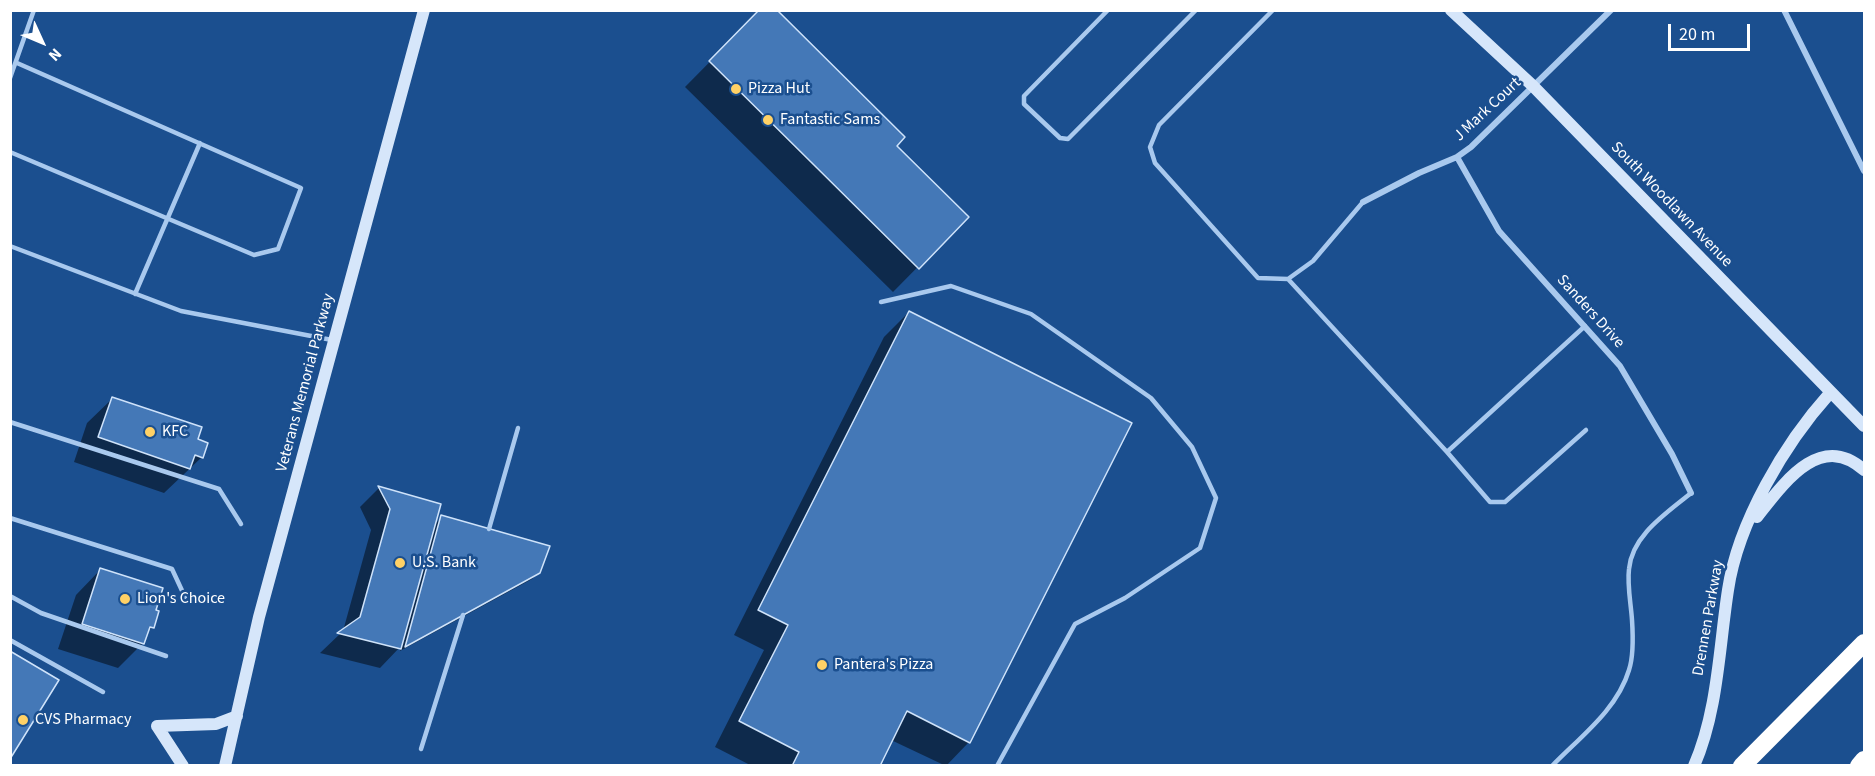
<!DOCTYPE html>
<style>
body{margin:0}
#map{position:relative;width:1875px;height:776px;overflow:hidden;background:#1b4f8f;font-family:"Source Sans 3",sans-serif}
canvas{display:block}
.frame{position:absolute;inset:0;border:12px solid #fff;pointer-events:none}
.north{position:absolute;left:12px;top:12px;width:60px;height:60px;-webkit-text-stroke:4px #1b4f8f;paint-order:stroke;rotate:134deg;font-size:16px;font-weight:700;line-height:24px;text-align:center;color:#fff}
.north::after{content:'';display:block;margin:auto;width:21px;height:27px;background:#fff;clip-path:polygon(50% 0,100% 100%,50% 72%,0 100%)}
.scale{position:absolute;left:1668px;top:24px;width:82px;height:27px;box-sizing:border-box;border:3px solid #fff;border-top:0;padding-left:8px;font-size:18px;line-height:21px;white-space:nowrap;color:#fff;-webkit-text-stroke:4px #1b4f8f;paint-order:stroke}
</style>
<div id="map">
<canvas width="1875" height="776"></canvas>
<div class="frame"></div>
<div class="north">N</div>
<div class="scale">20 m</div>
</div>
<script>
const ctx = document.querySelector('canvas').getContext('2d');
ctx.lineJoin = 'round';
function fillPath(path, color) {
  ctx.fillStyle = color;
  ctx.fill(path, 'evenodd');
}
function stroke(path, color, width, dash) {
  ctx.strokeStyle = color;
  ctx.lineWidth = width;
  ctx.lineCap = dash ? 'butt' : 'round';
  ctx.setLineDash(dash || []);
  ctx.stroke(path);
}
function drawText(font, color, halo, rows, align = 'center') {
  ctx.font = font + ' "Source Sans 3",sans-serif';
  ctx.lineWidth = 5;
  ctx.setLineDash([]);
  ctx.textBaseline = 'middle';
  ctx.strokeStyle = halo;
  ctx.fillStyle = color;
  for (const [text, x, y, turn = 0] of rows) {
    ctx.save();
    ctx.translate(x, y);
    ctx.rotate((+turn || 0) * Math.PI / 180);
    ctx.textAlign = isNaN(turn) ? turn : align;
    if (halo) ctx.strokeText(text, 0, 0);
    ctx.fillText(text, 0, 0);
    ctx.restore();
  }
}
fillPath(new Path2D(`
 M761,10L967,217L893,292L685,87Z
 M909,312L969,742L946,766L891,740L878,766H752L715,747L764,650L734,635L884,337Z
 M113,398L196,440L202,457L164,493L74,462L87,423Z
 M379,488L439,505L434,525L442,517L539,572L532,579L400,651L401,646L380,668L320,653L343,631L371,530L360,507Z
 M101,569L154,611L152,627L146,634L143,643L118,668L58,649L76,595Z`), '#0007');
const building = new Path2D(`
 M759,10H777L905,137L897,146L969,217L919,269L709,61Z
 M909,311L1132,423L970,743L907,711L880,766H792L799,752L739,721L788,625L758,610Z
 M112,397L202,427L198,439L208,443L203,458L195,455L190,469L98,437Z
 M378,486L441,504L401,649L337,633L360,617L390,509Z
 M441,515L550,546L540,573L405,647Z
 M100,568L163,588L156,610L159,611L154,628L150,627L144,644L82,624Z
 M10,651L59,680L10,759Z`);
fillPath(building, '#4478b7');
stroke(building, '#cfe3fa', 1.5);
stroke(new Path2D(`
 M1108,10L1024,96V104L1060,138L1068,139L1196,10
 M1273,10L1159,125L1150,147L1155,163L1258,278L1288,279L1313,261L1363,202
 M10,78L34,10
 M10,152L254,255L278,249L301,188L17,63
 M10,246L181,311L332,340
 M1288,279L1447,452
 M135,294L200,143
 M881,302L951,286L1031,314L1151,398L1192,447L1216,498L1200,548L1125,598L1075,624L997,766
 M1585,326L1447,452L1490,502H1505L1586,430
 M10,422L219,489L241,524
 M10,518L172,569L185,597
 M489,529L518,428
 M10,596L41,613L166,656
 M10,640L103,692
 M421,749L463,615
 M1552,766C1580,737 1617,710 1629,670C1634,655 1633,635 1632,620C1631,604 1627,585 1629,569C1632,535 1667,513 1691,493`), '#a9c9ee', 4.5);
stroke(new Path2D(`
 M1784,10L1864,171
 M1457,157L1499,231L1620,366L1672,454L1691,493
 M1363,202L1419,173L1457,157L1471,147L1611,10`), '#a9c9ee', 6);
stroke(new Path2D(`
 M1451,10L1533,86L1864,426
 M1757,517C1784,483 1820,431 1864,470
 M157,726L216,724L237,716
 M157,726L183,766
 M225,766L259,617L424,10
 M1694,766C1718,711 1719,648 1728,590C1738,522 1785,443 1830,393`), '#d6e6fa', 12);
stroke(new Path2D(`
 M1742,766L1864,643
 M1859,766L1864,760`), '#fff', 18);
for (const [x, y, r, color] of [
 [736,89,6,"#ffd166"],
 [768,120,6,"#ffd166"],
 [150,432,6,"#ffd166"],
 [400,563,6,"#ffd166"],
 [125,599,6,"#ffd166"],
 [822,665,6,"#ffd166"],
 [23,720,6,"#ffd166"]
]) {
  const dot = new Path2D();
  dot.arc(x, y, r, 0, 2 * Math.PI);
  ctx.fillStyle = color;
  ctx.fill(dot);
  stroke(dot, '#1b4f8f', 2);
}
drawText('16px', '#fff', '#1b4f8f', [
 ["Pizza Hut",748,89],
 ["Fantastic Sams",780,120],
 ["KFC",162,432],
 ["U.S. Bank",412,563],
 ["Lion's Choice",137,599],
 ["Pantera's Pizza",834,665],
 ["CVS Pharmacy",35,720]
], 'left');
drawText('16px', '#fff', '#1b4f8f', [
 ["J Mark Court",1488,110,-43],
 ["South Woodlawn Avenue",1671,205,46],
 ["Sanders Drive",1590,312,48],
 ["Veterans Memorial Parkway",306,383,-75],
 ["Drennen Parkway",1709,618,-80]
]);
</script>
